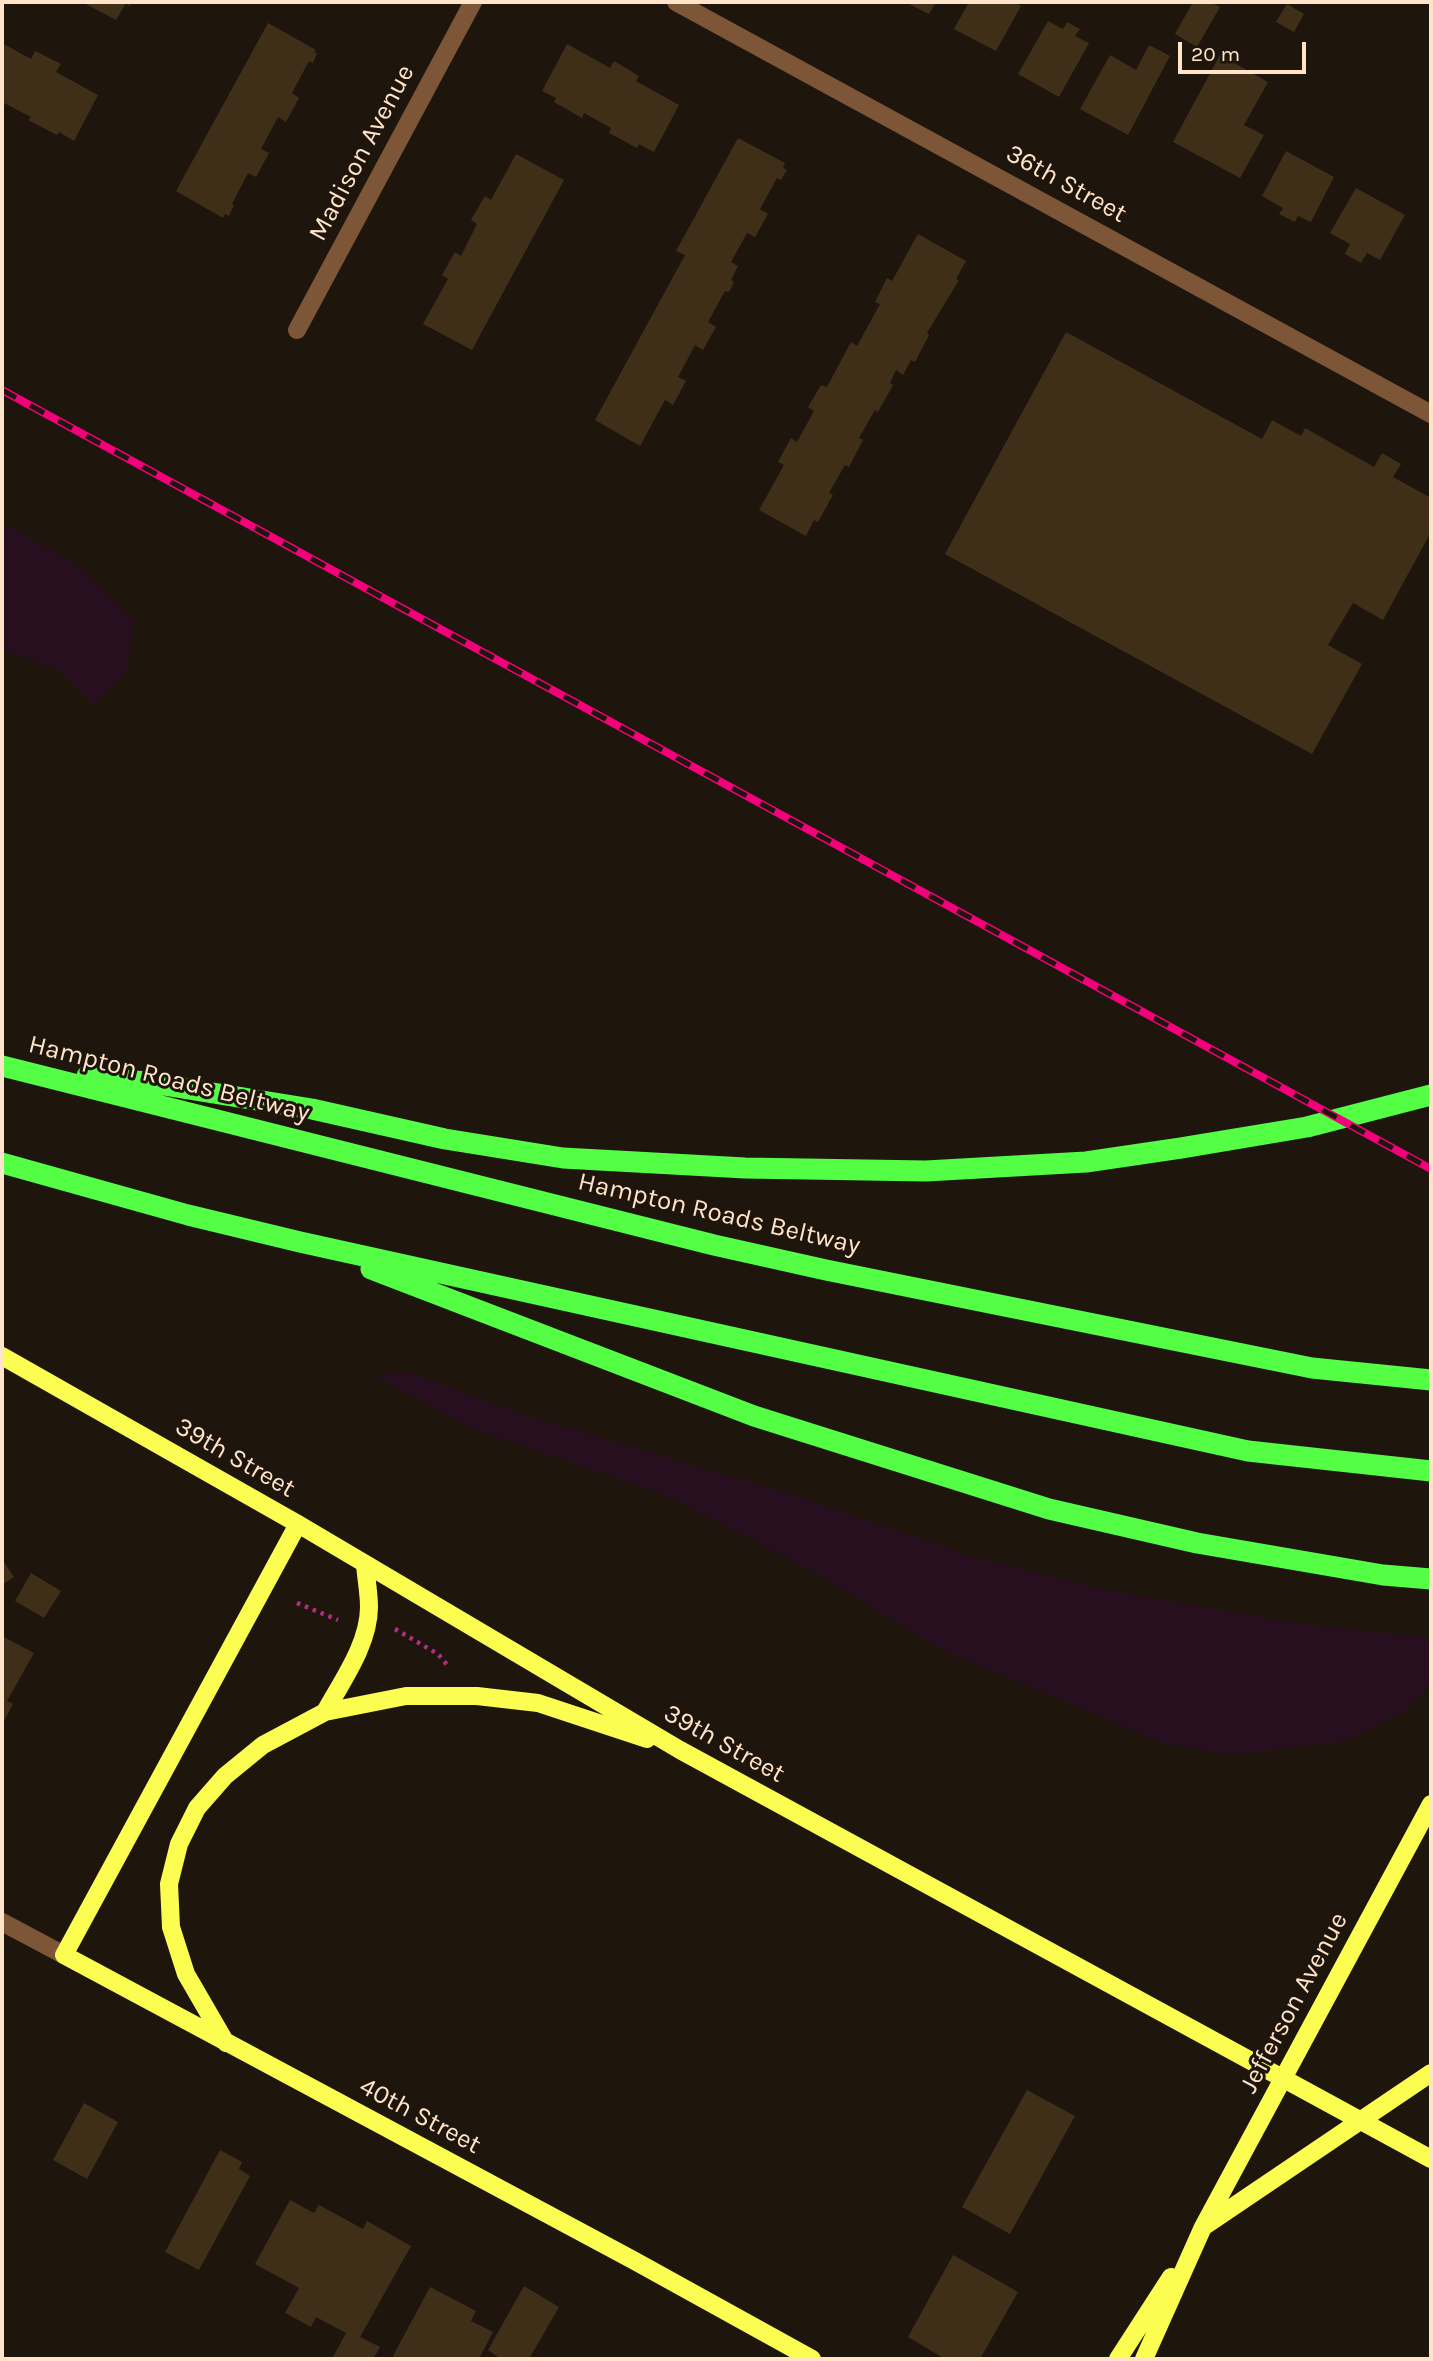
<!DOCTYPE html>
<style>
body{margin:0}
#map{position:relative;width:1433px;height:2361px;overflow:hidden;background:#1e160c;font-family:Karla,sans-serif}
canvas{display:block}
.frame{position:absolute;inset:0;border:4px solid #ffe4c9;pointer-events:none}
.scale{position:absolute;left:1178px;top:42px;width:128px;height:32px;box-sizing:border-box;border:4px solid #ffe4c9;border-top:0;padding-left:9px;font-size:21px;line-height:24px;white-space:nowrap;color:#ffe4c9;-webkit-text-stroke:5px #1e160c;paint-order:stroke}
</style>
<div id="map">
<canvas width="1433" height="2361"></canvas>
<div class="frame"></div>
<div class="scale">20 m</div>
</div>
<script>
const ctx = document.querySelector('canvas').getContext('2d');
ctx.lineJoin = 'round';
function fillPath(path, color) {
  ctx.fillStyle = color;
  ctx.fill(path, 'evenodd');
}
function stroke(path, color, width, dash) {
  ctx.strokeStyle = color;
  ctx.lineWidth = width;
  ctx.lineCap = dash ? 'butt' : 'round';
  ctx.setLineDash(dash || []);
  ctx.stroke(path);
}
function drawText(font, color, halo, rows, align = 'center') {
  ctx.font = font + ' Karla,sans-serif';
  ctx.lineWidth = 6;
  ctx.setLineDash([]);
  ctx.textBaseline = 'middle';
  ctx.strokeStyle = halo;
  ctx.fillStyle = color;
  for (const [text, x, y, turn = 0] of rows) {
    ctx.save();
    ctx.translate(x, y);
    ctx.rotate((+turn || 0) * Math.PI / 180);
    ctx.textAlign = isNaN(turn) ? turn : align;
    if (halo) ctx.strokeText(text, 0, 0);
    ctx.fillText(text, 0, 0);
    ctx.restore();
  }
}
fillPath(new Path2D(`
 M2,527H10L77,565L134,621L126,671L94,705L57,668L2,649Z
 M405,1371L530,1417L790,1494L970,1556L1107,1590L1301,1624L1431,1638V1683L1403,1712L1346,1741L1231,1755L1163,1743L943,1650L809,1569L666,1495L471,1428L376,1376Z`), '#280f1f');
fillPath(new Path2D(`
 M82,2H132L129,6L126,3L116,20Z
 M905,2H936L929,14Z
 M969,2H1013L1021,6L996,51L954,29Z
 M1193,2H1210L1220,7L1197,47L1175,34Z
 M1287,4L1304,14L1294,32L1276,22Z
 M1048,21L1063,29L1067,22L1080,29L1075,36L1089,43L1059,97L1018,74Z
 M268,23L316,50L314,52L317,53L313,63L309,61L292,93L299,98L286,122L278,117L261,149L269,153L256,177L248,173L232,204L234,205L229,216L225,214L223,218L176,191Z
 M2,43L31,59L35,51L61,64L56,72L98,95L74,141L59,132L57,135L28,120L31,117L4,103L2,109Z
 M567,44L610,68L614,61L639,76L636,81L679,105L654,152L639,144L637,148L609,133L611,128L584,113L582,118L554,102L556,98L542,91Z
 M1149,45L1170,56L1128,135L1080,109L1110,55L1136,70Z
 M1220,55L1268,82L1244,125L1264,135L1240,178L1173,142Z
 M738,138L785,163L783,168L787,170L781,180L777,178L760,209L768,214L755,237L747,233L731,262L738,266L731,280L734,282L729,292L725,291L708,322L716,327L703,350L695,345L678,377L686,381L673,405L665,400L640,446L595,420L685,255L676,251Z
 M1286,151L1334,177L1311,222L1298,216L1295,222L1279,214L1283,208L1262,196Z
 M516,154L564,180L472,350L423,324L448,279L442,275L455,252L461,256L477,224L471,220L485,196L491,200Z
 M1356,188L1405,215L1380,260L1367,253L1361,263L1345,254L1350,244L1330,233Z
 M918,234L966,261L956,279L959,280L927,333L929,335L915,362L911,360L903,375L896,370L890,383L893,385L878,412L875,410L859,438L863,440L849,467L845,465L829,493L833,495L818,522L814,520L806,536L759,510L784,465L778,462L791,438L797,442L814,411L808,407L821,385L827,387L851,342L857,346L880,304L875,302L887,278L892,281Z
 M1066,332L1262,439L1272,420L1301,436L1305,428L1374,467L1382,453L1401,464L1393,477L1431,498V532L1383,620L1353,603L1328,645L1362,664L1312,754L945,554Z
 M2,1559L14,1577L3,1584L2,1583Z
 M31,1573L61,1591L44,1618L15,1601Z
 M2,1636L34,1653L7,1701L13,1704L2,1725Z
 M1027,2090L1075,2116L1010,2234L962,2207Z
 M84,2103L118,2122L87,2179L53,2160Z
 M220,2150L242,2162L239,2169L250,2176L199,2270L165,2252Z
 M290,2200L314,2213L319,2205L363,2229L367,2221L411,2246L360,2337L380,2347L373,2359H332L346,2333L316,2317L311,2327L285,2313L299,2288L255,2264Z
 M953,2255L1018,2292L980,2359H945L908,2337Z
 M524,2286L559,2307L529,2359H497L498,2357L488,2350Z
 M430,2287L476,2311L471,2321L493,2332L479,2359H399L393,2356Z`), '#3f2f18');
stroke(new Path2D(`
 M297,1603L338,1620
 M395,1629L438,1654L448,1666`), '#af2d83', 4.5, [3.5, 5]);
stroke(new Path2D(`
 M676,2L1431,414
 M297,330L473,2
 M2,1922L64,1955`), '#7d5537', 18);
stroke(new Path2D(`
 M2,1356L298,1524L680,1750L1431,2159
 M298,1524L64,1955L633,2260L812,2359
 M325,1712C342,1681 369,1644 369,1607C369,1593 366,1578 365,1564
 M226,2043L186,1974L171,1927L169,1884L179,1844L197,1808L225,1776L263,1745L325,1712L406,1696H477L538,1703L647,1739
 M1206,2225L1431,2073
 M1118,2359L1171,2277
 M1144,2359L1203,2227L1431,1804`), '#fbfe50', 18);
stroke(new Path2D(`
 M2,1066L714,1245L826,1270L1312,1368L1431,1380
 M87,1076L145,1082L312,1109L445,1139L563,1158L745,1168L926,1171L1086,1162L1181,1148L1307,1127L1431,1095
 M2,1163L188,1215L300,1242L1248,1451L1431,1471
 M371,1269L754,1416L1049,1509L1197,1543L1383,1575L1431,1579`), '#54fe45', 21);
const rail = new Path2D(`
 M2,390L1431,1169`);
stroke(rail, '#f3017b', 8);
stroke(rail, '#1e160c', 5, [16]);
drawText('26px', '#ffe4c9', '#1e160c', [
 ["Madison Avenue",362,153,-62],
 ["36th Street",1066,184,29],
 ["Hampton Roads Beltway",169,1079,14],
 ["Hampton Roads Beltway",719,1214,13],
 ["39th Street",235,1458,30],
 ["39th Street",724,1744,29],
 ["Jefferson Avenue",1294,2003,-62],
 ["40th Street",420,2116,28]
]);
</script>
